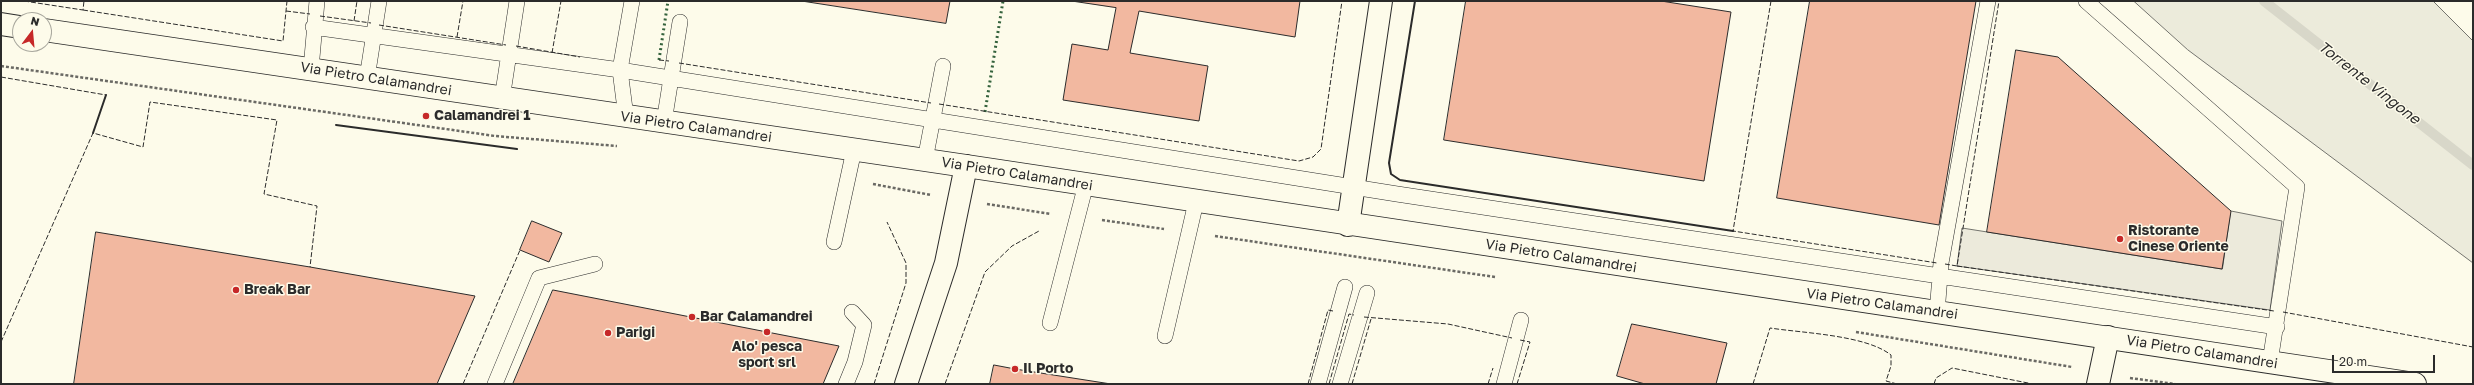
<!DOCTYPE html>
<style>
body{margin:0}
#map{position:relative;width:2474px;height:385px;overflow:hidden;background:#fdfbea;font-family:"Golos Text",sans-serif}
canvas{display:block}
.frame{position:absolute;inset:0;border:2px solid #2b2b2b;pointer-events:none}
.north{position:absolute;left:12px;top:12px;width:40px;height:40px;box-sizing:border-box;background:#fdfbea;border:1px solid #a9a89e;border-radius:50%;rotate:16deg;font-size:11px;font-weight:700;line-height:16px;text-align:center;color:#2b2b2b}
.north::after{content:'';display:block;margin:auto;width:14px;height:18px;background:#c62828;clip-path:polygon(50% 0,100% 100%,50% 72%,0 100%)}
.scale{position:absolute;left:2332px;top:355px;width:103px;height:18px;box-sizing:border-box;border:2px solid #2b2b2b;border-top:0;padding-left:5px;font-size:12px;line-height:14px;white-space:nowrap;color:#2b2b2b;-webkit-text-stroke:3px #fdfbea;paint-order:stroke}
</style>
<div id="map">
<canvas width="2474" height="385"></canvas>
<div class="frame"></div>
<div class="north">N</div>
<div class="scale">20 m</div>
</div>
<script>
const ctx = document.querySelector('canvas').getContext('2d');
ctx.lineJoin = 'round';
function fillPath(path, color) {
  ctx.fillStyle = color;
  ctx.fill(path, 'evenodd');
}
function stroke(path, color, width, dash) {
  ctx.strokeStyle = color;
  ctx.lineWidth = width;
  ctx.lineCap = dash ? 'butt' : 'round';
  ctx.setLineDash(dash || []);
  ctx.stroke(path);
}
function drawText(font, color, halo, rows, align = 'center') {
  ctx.font = font + ' "Golos Text",sans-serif';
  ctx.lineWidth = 3;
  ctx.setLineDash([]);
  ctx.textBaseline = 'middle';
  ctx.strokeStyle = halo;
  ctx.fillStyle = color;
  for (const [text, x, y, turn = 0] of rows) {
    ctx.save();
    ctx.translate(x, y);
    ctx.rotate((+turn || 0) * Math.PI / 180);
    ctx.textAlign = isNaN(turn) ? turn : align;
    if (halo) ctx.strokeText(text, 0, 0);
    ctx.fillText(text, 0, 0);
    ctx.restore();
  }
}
const green = new Path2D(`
 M2134,1H2433L2473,41V263L2188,50Z`);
fillPath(green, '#ecebdb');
stroke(green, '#74746e', 1);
const parking = new Path2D(`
 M2231,211L2282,221L2270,310L1957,266L1962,228L2222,269Z`);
fillPath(parking, '#eceadb');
stroke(parking, '#74746e', 1);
stroke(new Path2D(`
 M2264,1L2473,165`), '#d8d7c9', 10);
const building = new Path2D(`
 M802,1H950L946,23Z
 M1072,1H1300L1295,37L1139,11L1130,53L1208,66L1199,121L1063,100L1072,44L1108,50L1116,8Z
 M1466,1H1661L1731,12L1704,181L1444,140Z
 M1810,1H1976L1939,225L1777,198Z
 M2016,50L2058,57L2231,211L2222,269L1987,232Z
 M532,221L562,233L549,262L520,250Z
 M96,232L310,267L475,296L437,384H74Z
 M553,290L767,332L839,346L823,384H513Z
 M1632,324L1727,343L1716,384H1645L1617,376Z
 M994,365L1015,369L1111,384H990Z`);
fillPath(building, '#f2b8a0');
stroke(building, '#2b2b2b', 1);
const service = new Path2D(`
 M2086,1L2297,187L2270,362
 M313,27L620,70L1397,194L2277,327
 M311,69L317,1
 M367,78L379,1
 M502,99L517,1
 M626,117L620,70L632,1
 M664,122L680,22
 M925,160L943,66
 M834,242L854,150
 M1937,313L1941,263L1988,1
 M1050,323L1086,184
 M1165,336L1196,202
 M495,384L539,278L595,264
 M846,384L855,362L864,325L852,312
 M1318,384L1345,287
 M1340,384L1367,293
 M1504,384L1521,320`);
const minor = new Path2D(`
 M1348,225L1381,1
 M906,384L946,263L966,166
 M2098,384L2108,337`);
const secondary = new Path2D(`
 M1,24L20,27
 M44,30L966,166L2415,384`);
stroke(service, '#2b2b2b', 16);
stroke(minor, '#2b2b2b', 24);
stroke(secondary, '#2b2b2b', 24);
stroke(new Path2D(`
 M1,66L495,136L617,146
 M873,184L931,195
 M987,204L1051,214
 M1102,220L1164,229
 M1215,236L1495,277
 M1856,332L2072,367
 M2130,378L2175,384`), '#6a6964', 2.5, [3, 2]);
stroke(service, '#fdfbea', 15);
stroke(minor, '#fdfbea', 22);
stroke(secondary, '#fdfbea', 22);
stroke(new Path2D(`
 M659,60L668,1
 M985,112L1003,1`), '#34623c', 3, [2, 3]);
stroke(new Path2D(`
 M24,1L83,10L84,1
 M1771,1L1733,231L1937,263
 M83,10L283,41L287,1
 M286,11L310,14
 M320,16L371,23
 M354,21L357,1
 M379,25L506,45
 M457,37L463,1
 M516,46L580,57
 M552,53L561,1
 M659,60L669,61
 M679,63L931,103
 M1,77L106,95
 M939,104L1299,161L1313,157L1321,149L1342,1
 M1945,264L1957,266L1999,1
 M1957,266L2274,311
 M2283,312L2473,347
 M1364,317L1448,324L1512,338
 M1,342L93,133L143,147L150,102L277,120L264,194L317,206L310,267
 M463,384L520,250
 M874,384L906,283V263L887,222
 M945,384L985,272L1012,246L1039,231
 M1308,384L1328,310L1333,311
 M1329,384L1349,314L1354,315
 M1352,384L1371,319
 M1488,384L1493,368
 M1517,384L1530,342L1520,340
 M1753,384L1770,328C1802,333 1866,335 1891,355V366L1886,381L1897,384
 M1934,384L1936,378L1952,368L2033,384`), '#2b2b2b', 1, [5, 2]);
stroke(new Path2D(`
 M1415,1L1389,163L1391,174L1400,180L1733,231
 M336,125L517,149
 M93,133L106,95`), '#2b2b2b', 2);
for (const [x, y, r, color] of [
 [426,116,4,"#c62828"],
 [2120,239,4,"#c62828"],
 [236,290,4,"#c62828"],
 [692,317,4,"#c62828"],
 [767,332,4,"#c62828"],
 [608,333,4,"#c62828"],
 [1015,369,4,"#c62828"]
]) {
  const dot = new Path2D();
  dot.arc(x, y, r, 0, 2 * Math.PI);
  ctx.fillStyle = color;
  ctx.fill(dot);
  stroke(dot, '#fdfbea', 1.5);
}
drawText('14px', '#2b2b2b', '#fdfbea', [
 ["Via Pietro Calamandrei",376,79,9],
 ["Via Pietro Calamandrei",696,127,8],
 ["Via Pietro Calamandrei",1017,174,9],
 ["Via Pietro Calamandrei",1561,256,9],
 ["Via Pietro Calamandrei",1882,304,8],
 ["Via Pietro Calamandrei",2202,352,9]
]);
drawText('bold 14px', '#2b2b2b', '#fdfbea', [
 ["Calamandrei 1",434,116],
 ["Ristorante",2128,231],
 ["Cinese Oriente",2128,247],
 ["Break Bar",244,290],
 ["Bar Calamandrei",700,317],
 ["Parigi",616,333],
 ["Alo' pesca",767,347,"center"],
 ["sport srl",767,363,"center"],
 ["Il Porto",1023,369]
], 'left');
drawText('italic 15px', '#2b2b2b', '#fdfbea', [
 ["Torrente Vingone",2369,83,38]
]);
</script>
